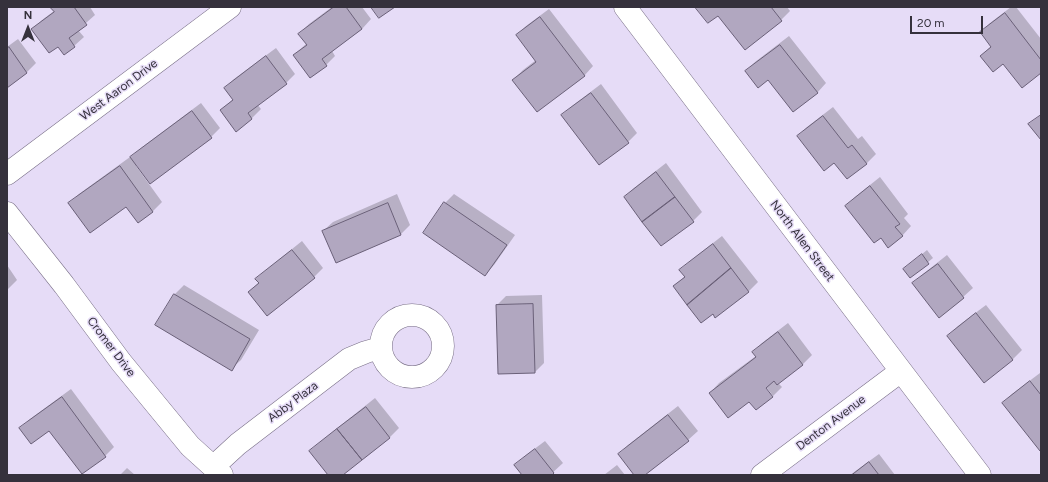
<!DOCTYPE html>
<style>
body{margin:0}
#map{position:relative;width:1048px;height:482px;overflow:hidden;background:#e6dcf7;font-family:Figtree,sans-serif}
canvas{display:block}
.frame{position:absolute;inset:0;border:8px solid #35313c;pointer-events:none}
.north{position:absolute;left:8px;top:8px;width:40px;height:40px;-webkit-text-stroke:3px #e6dcf7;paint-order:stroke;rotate:0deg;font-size:11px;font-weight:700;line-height:16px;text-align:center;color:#35313c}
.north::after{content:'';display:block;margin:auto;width:14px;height:18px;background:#35313c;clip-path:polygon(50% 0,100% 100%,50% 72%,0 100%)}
.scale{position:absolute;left:910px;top:16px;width:73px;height:18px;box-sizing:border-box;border:2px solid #35313c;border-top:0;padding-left:5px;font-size:12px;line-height:14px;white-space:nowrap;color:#35313c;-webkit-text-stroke:3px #e6dcf7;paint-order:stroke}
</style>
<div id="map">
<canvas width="1048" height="482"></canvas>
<div class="frame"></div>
<div class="north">N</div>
<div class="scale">20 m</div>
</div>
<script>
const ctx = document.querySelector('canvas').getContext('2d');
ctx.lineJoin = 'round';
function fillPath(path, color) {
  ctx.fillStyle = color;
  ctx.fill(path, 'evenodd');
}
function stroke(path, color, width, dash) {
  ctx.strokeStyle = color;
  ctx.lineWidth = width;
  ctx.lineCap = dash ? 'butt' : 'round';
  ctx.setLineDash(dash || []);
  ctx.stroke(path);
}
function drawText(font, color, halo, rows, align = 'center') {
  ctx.font = font + ' Figtree,sans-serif';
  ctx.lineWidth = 3;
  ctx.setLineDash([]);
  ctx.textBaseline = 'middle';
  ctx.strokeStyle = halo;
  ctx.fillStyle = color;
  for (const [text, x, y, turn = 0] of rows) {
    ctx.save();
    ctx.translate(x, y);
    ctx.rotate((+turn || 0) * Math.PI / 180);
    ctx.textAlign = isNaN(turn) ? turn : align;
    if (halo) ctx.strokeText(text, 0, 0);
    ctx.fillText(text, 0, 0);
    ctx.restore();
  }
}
fillPath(new Path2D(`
 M51,7H90L95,15L78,30L84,37L74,46L58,45L33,29L42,20L54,11Z
 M332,7H362L371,19L362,29L332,51L335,56L326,65L294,55L307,43L299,34L309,24Z
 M696,7H787L790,11L781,20Z
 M1011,7H1016L1041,39V71L1003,63L981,56L991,46L981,32L990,23Z
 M549,9L593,66L584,76L513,80L523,70L536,60L517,35L526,26Z
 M789,36L826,83L817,93L746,71L755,62Z
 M18,39L36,63L27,72L7,87V47Z
 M276,48L295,74L286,83L257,104L261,109L252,118L236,130L221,110L233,99L225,88L234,79Z
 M601,84L637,133L628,142L563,115L572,106Z
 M201,103L220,128L211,137L136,166L162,202L153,211L138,222L126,205L70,203L79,194L130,157V158L141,148Z
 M833,107L858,139L862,136L876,154L867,163L847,178L835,162L798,136L807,127Z
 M666,163L702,212L693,221L625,197L634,188Z
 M880,177L908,214L904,218L911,226L902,236L881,237L846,206L855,197Z
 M397,194L410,225L401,234L337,261L323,231L333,222Z
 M454,194L515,235L494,265L485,274L445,203Z
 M722,236L758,282L748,292L713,313L674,286L685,276L681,270L690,261Z
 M302,241L323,268L314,277L249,292L259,282L256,279L266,270Z
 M927,250L933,258L910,277L904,269Z
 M947,255L973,288L963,297L913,284L923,274Z
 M7,265L17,280L7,290Z
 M184,285L259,330L241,360L231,369L157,325L175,294Z
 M542,295L544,363L535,372L497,305L506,296Z
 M986,305L1022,350L1012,360L948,336L958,326Z
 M788,323L812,355L803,364L778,383L782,387L773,396L763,383L750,400L710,393L719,383L756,356L753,352L762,343Z
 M1040,373L1041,374V449L1003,403L1012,394Z
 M71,389L114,447L105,456L50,429H20L30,419Z
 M375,398L399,428L390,437L342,475H329L311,451L320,442Z
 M678,406L698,431L688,440L644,475H635L619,455L628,445Z
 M545,441L563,463L550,475H523L515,466L525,456Z
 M879,454L895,475H850Z
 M617,465L625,475H604Z
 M127,468L135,475H120Z`), '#0003');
const building = new Path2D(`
 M50,7H74L87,25L69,38L75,47L64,55L58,47L49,53L31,29L54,12Z
 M334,7H346L362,29L322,59L327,66L310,78L293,55L307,45L298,34Z
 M371,7H395L379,18Z
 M695,7H771L782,21L745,50L718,16L708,23Z
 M1005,13L1041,60V73L1022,88L1003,64L993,72L980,56L991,47L980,32Z
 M540,17L585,76L537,112L512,80L536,62L516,35Z
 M780,45L818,93L793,112L768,80L758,88L745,71Z
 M9,47L27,73L7,88V49Z
 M266,56L287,84L248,113L252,119L236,132L220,110L233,100L224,88Z
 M591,93L629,143L599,165L561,115Z
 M192,111L212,138L150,184L130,157Z
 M1041,115V140L1028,124Z
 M823,116L848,148L852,145L867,164L847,179L834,163L824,171L797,136Z
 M120,166L153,212L138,223L126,207L90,233L68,203Z
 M656,172L675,197L642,222L624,197Z
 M870,186L900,224L895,227L903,236L888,248L881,238L874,243L845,206Z
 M675,197L694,222L661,246L642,222Z
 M444,202L507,245L485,276L423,233Z
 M388,203L401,235L336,263L322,231Z
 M713,244L731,268L687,305L673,286L685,277L679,270Z
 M292,250L315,278L267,316L248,292L259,283L255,279Z
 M922,254L929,264L910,278L903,269Z
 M938,264L964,298L939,318L912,283Z
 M731,268L749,292L715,318L713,314L701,323L687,305Z
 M174,294L250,339L232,371L155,325Z
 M533,304L535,373L498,374L496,305Z
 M976,313L1013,360L984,383L947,336Z
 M778,332L803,365L777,385L774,381L766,388L773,397L756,410L749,402L728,418L709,393L756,357L752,352Z
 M1030,381L1041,395V450L1040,451L1002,403Z
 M62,397L106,457L82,474L49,431L31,444L19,428Z
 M366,407L390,438L362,460L337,429Z
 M668,415L689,441L645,475H634L618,454Z
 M337,429L362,460L343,475H328L309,451Z
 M535,449L554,473L552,475H522L514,465Z
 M869,462L879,475H852Z`);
fillPath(building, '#b1a7c0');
stroke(building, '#6a6078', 1);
const street = new Path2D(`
 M625,7L980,475
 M7,174L230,7
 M7,213L64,285L121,362L190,446L222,475
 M381 346a31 31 0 1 1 62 0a31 31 0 1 1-62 0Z
 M213,467L238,444L349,359L366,352L380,348
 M762,475L901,371`);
stroke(street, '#796f87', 23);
stroke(street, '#fff', 22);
drawText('12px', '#35313c', '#e6dcf7', [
 ["West Aaron Drive",119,90,-37],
 ["North Allen Street",802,241,53],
 ["Cromer Drive",111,347,53],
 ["Abby Plaza",293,402,-37],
 ["Denton Avenue",831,423,-37]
]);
</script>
